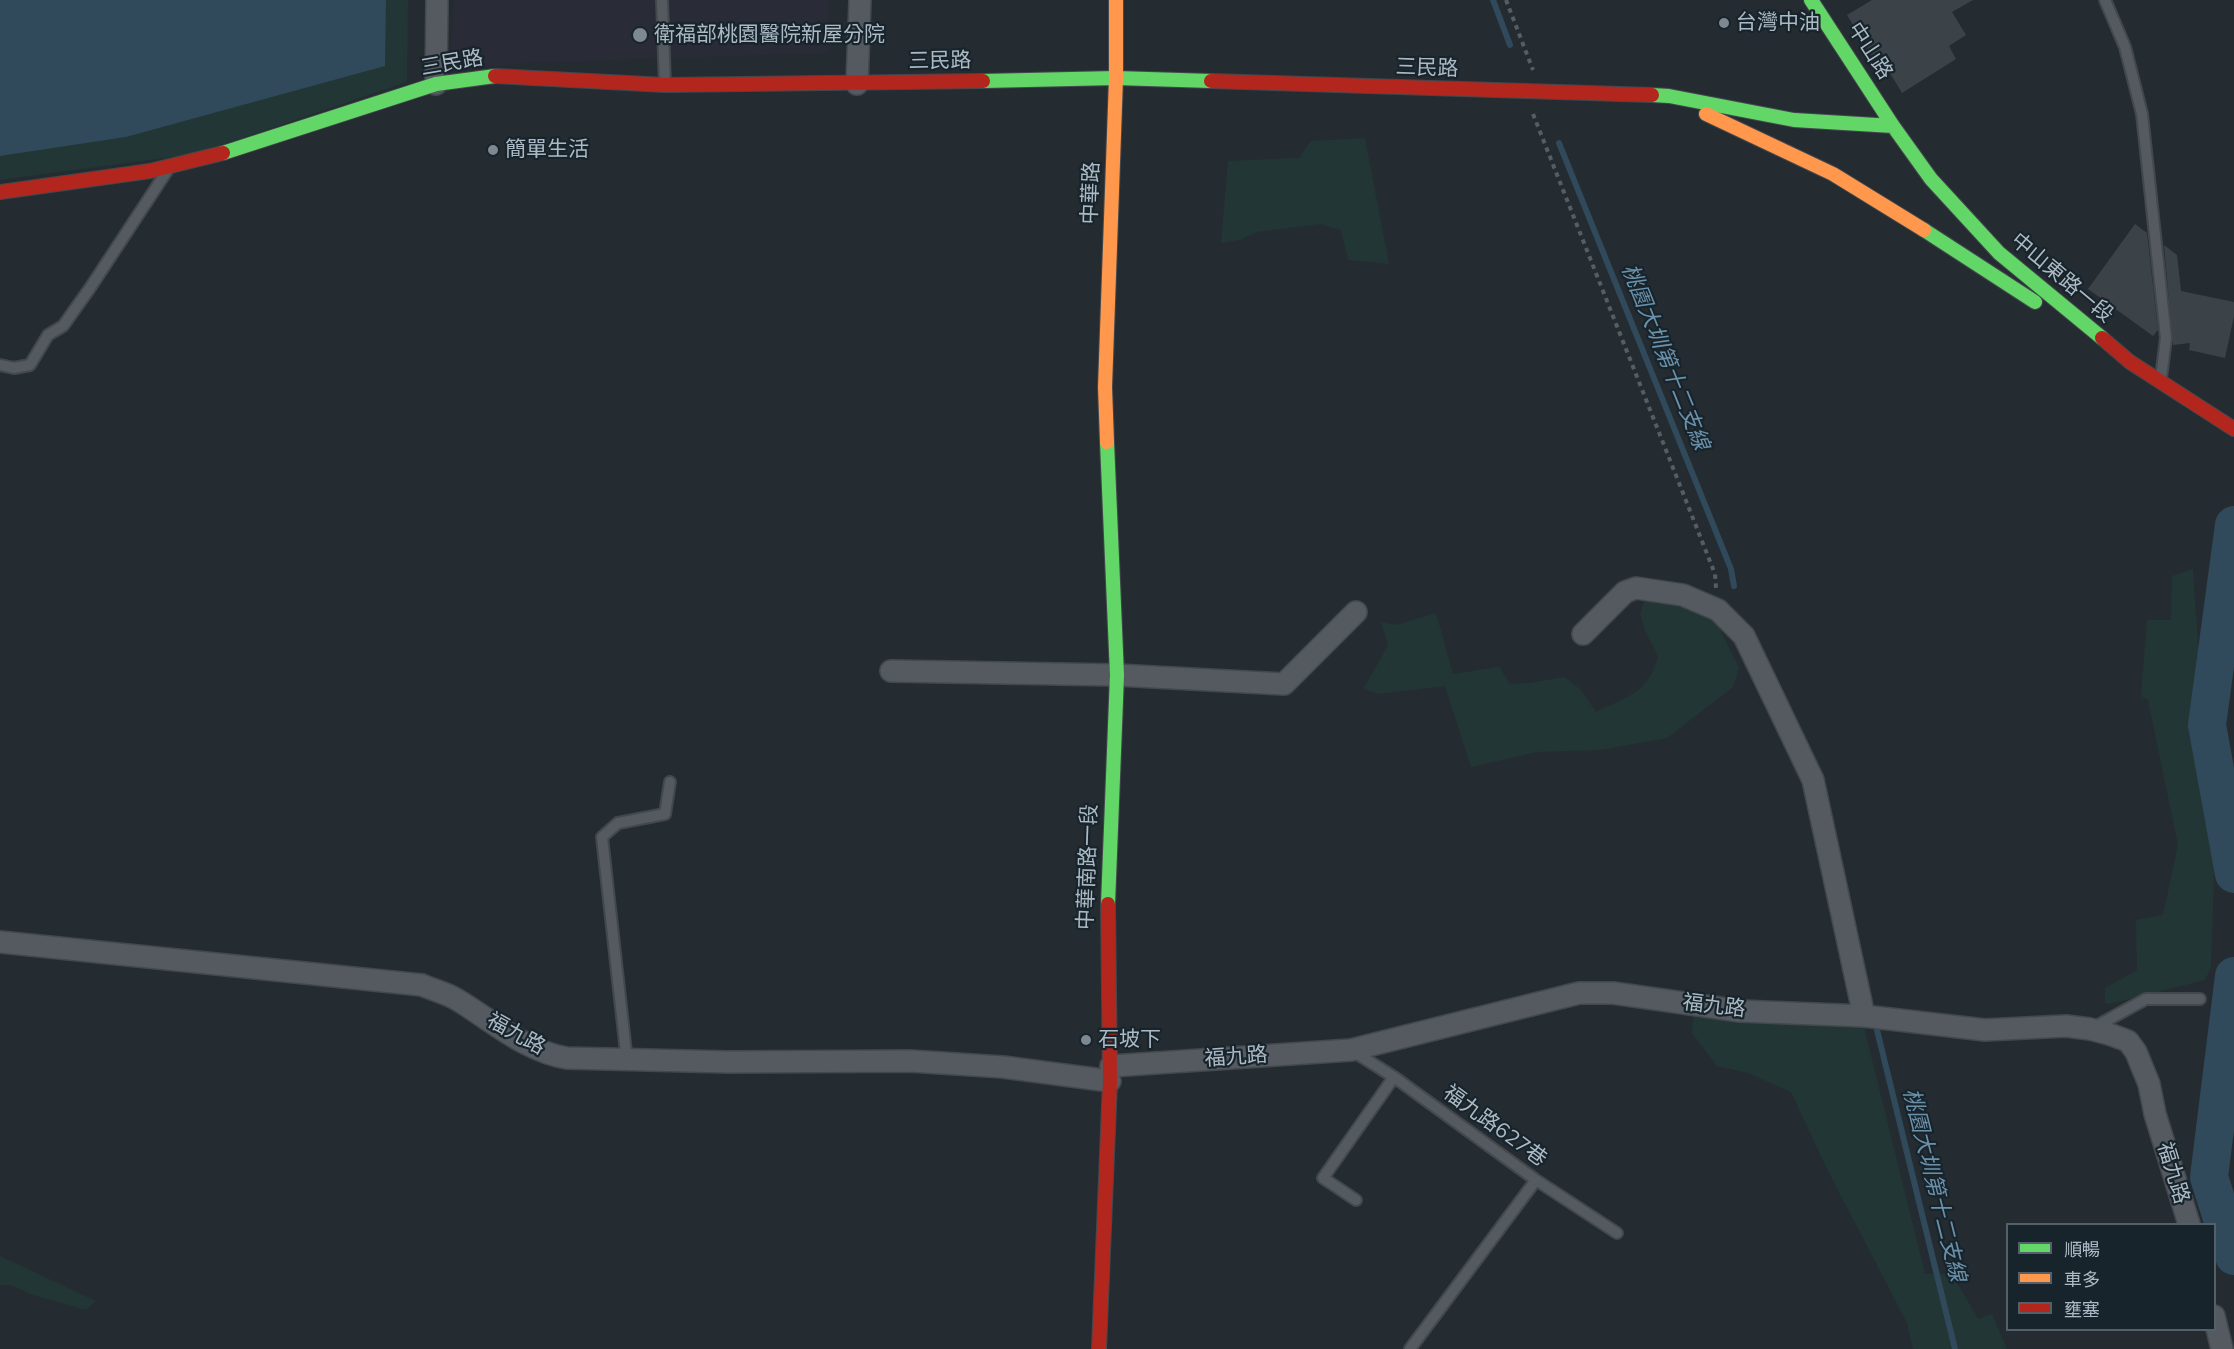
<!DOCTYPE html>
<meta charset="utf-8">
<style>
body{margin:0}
#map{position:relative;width:2234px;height:1349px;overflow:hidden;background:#252c31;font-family:Mulish,"Noto Sans TC",sans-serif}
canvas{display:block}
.legend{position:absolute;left:2006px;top:1223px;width:210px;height:108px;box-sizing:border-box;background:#18242c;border:2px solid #536069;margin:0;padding:8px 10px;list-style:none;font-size:18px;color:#acbac5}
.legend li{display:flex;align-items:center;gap:12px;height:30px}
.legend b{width:30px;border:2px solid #536069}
</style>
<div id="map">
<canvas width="2234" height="1349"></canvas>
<ul class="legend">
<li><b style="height:8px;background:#63d668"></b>順暢</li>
<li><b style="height:8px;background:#ff974d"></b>車多</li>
<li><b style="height:8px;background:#b3261e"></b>壅塞</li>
</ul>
</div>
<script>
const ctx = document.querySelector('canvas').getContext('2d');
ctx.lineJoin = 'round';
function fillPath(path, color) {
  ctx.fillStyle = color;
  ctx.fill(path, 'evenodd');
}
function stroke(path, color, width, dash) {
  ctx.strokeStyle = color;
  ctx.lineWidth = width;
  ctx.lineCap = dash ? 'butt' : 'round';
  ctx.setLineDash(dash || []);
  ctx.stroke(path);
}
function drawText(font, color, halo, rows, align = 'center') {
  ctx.font = font + ' Mulish,"Noto Sans TC",sans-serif';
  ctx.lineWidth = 4.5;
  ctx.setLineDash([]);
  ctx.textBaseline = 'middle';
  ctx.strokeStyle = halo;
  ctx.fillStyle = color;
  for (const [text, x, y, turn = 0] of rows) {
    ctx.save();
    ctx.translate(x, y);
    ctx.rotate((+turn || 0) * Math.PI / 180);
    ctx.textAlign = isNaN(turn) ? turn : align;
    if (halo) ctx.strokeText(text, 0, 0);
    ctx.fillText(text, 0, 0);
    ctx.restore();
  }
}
fillPath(new Path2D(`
 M454,0H829L827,53L531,63L450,70Z`), '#292b37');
fillPath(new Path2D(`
 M0,0H408L407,82L195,154L0,180Z
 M1365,138L1389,264L1348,260L1341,230L1320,224L1257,232L1240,240L1221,243L1228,161L1299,158L1311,141Z
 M2193,569L2200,674L2211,791L2214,877L2211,967L2205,980L2109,1004L2105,1003V988L2137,970L2136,920L2163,915L2178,845L2148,700L2141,696L2147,620H2171L2172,576Z
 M1667,599L1717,623L1739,668L1733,687L1667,738L1600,750L1537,752L1471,767L1445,686L1377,694L1364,688L1388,645L1381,622L1396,625L1436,613L1453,674L1499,667L1510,684L1530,683L1565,677L1581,690L1596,712C1628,696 1648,694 1658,656L1646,633L1640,614L1645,600Z
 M1693,1017L1727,1019H1862L1925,1274H1952L1978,1319L1992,1314L2007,1349H1913L1907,1323L1826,1167L1791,1092L1748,1073L1717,1066L1692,1033Z
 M0,1256L96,1301L86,1310L33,1295L11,1285H0Z`), '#213635');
fillPath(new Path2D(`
 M0,0H386L385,66L126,137L0,156Z`), '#30495b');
stroke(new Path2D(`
 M1493,0L1510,45
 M1559,143L1731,569L1734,586
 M1877,1030L1955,1349`), '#30495b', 6);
stroke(new Path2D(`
 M2234,525L2207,725L2234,874
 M2234,976L2209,1177L2234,1256`), '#30495b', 38);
fillPath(new Path2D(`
 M1872,0H1973L1952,12L1966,35L1949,46L1956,59L1902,93L1887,68L1881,71L1847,15Z
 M2135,224L2147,233L2158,330L2153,336L2088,289Z
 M2164,245L2177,255L2181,291L2234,302V316L2225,358L2189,350L2190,343L2173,345Z`), '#3c4348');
const lane = new Path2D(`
 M662,0L665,85
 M2105,0L2125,47L2142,114L2166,338L2161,378
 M0,365L14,368L30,365L48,335L63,326L90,288L167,171
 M2091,1029L2146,999H2200
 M1351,1050L1394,1077L1536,1180L1617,1233
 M627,1061L602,837L618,823L665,814L670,782
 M1356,1200L1323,1178L1394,1077
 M1410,1349L1536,1180`);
const street = new Path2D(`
 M436,84L437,0
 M857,84L860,0
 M1583,634L1625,592L1636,588L1683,595L1718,610L1744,636L1813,780L1864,1016
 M891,671L1117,675L1284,684L1356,612
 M0,942L422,985C433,990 446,993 456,999C490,1019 526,1052 567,1058L728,1062L910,1061L1003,1067L1110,1081
 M1111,1066L1351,1050L1579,993H1613L1740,1011L1864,1016L1985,1030L2066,1026L2090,1029L2109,1034L2128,1041L2136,1052L2149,1084L2155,1114L2189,1224
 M2214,1316L2222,1349`);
const fast = new Path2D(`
 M1811,0L1893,126L1931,179L1999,253L2102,338
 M983,81L1116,78L1211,81
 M1652,95L1669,96L1794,120L1893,126
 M223,153L436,84L495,76
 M1924,230L2035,302
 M1107,442L1117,675L1108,904`);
const slow = new Path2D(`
 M1706,114L1833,174L1924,230
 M1107,442L1105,387L1116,78V0`);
const jam = new Path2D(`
 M495,76L665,85L983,81
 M1211,81L1652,95
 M0,192L150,171L223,153
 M2102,338L2130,362L2234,429
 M1099,1349L1110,1081L1108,904`);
stroke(lane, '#42484c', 14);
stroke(street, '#42484c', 24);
stroke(fast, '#42484c', 16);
stroke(slow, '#42484c', 16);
stroke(jam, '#42484c', 16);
stroke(new Path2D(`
 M1506,0L1533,70
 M1533,114L1715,574L1716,588`), '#565e63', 4, [4.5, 4.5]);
stroke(lane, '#545a60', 10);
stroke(street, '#545a60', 21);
stroke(fast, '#63d668', 14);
stroke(slow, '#ff974d', 14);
stroke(jam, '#b3261e', 14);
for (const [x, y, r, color] of [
 [1724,23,6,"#7d8891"],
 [640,35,8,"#7d8891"],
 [493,150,6,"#7d8891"],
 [1086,1040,6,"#7d8891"]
]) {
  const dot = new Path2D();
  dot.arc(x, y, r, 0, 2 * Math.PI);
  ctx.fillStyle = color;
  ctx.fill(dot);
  stroke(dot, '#18242c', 2);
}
drawText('21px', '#acbac5', '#18242c', [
 ["台灣中油",1736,23],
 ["衛福部桃園醫院新屋分院",654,35],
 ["簡單生活",505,150],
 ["石坡下",1098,1040]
], 'left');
drawText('21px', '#acbac5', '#18242c', [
 ["中山路",1870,51,57],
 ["三民路",940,61,-1],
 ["三民路",452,63,-10],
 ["三民路",1427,68,2],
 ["中華路",1091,193,-88],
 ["中山東路一段",2062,278,40],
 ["中華南路一段",1088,867,-88],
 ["福九路",1714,1006,7],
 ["福九路",516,1034,29],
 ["福九路",1236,1057,-4],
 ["福九路627巷",1495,1126,36],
 ["福九路",2173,1173,73]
]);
drawText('italic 22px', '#6b91aa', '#18242c', [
 ["桃園大圳第十二支線",1665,357,68],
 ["桃園大圳第十二支線",1934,1185,76]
]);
</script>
